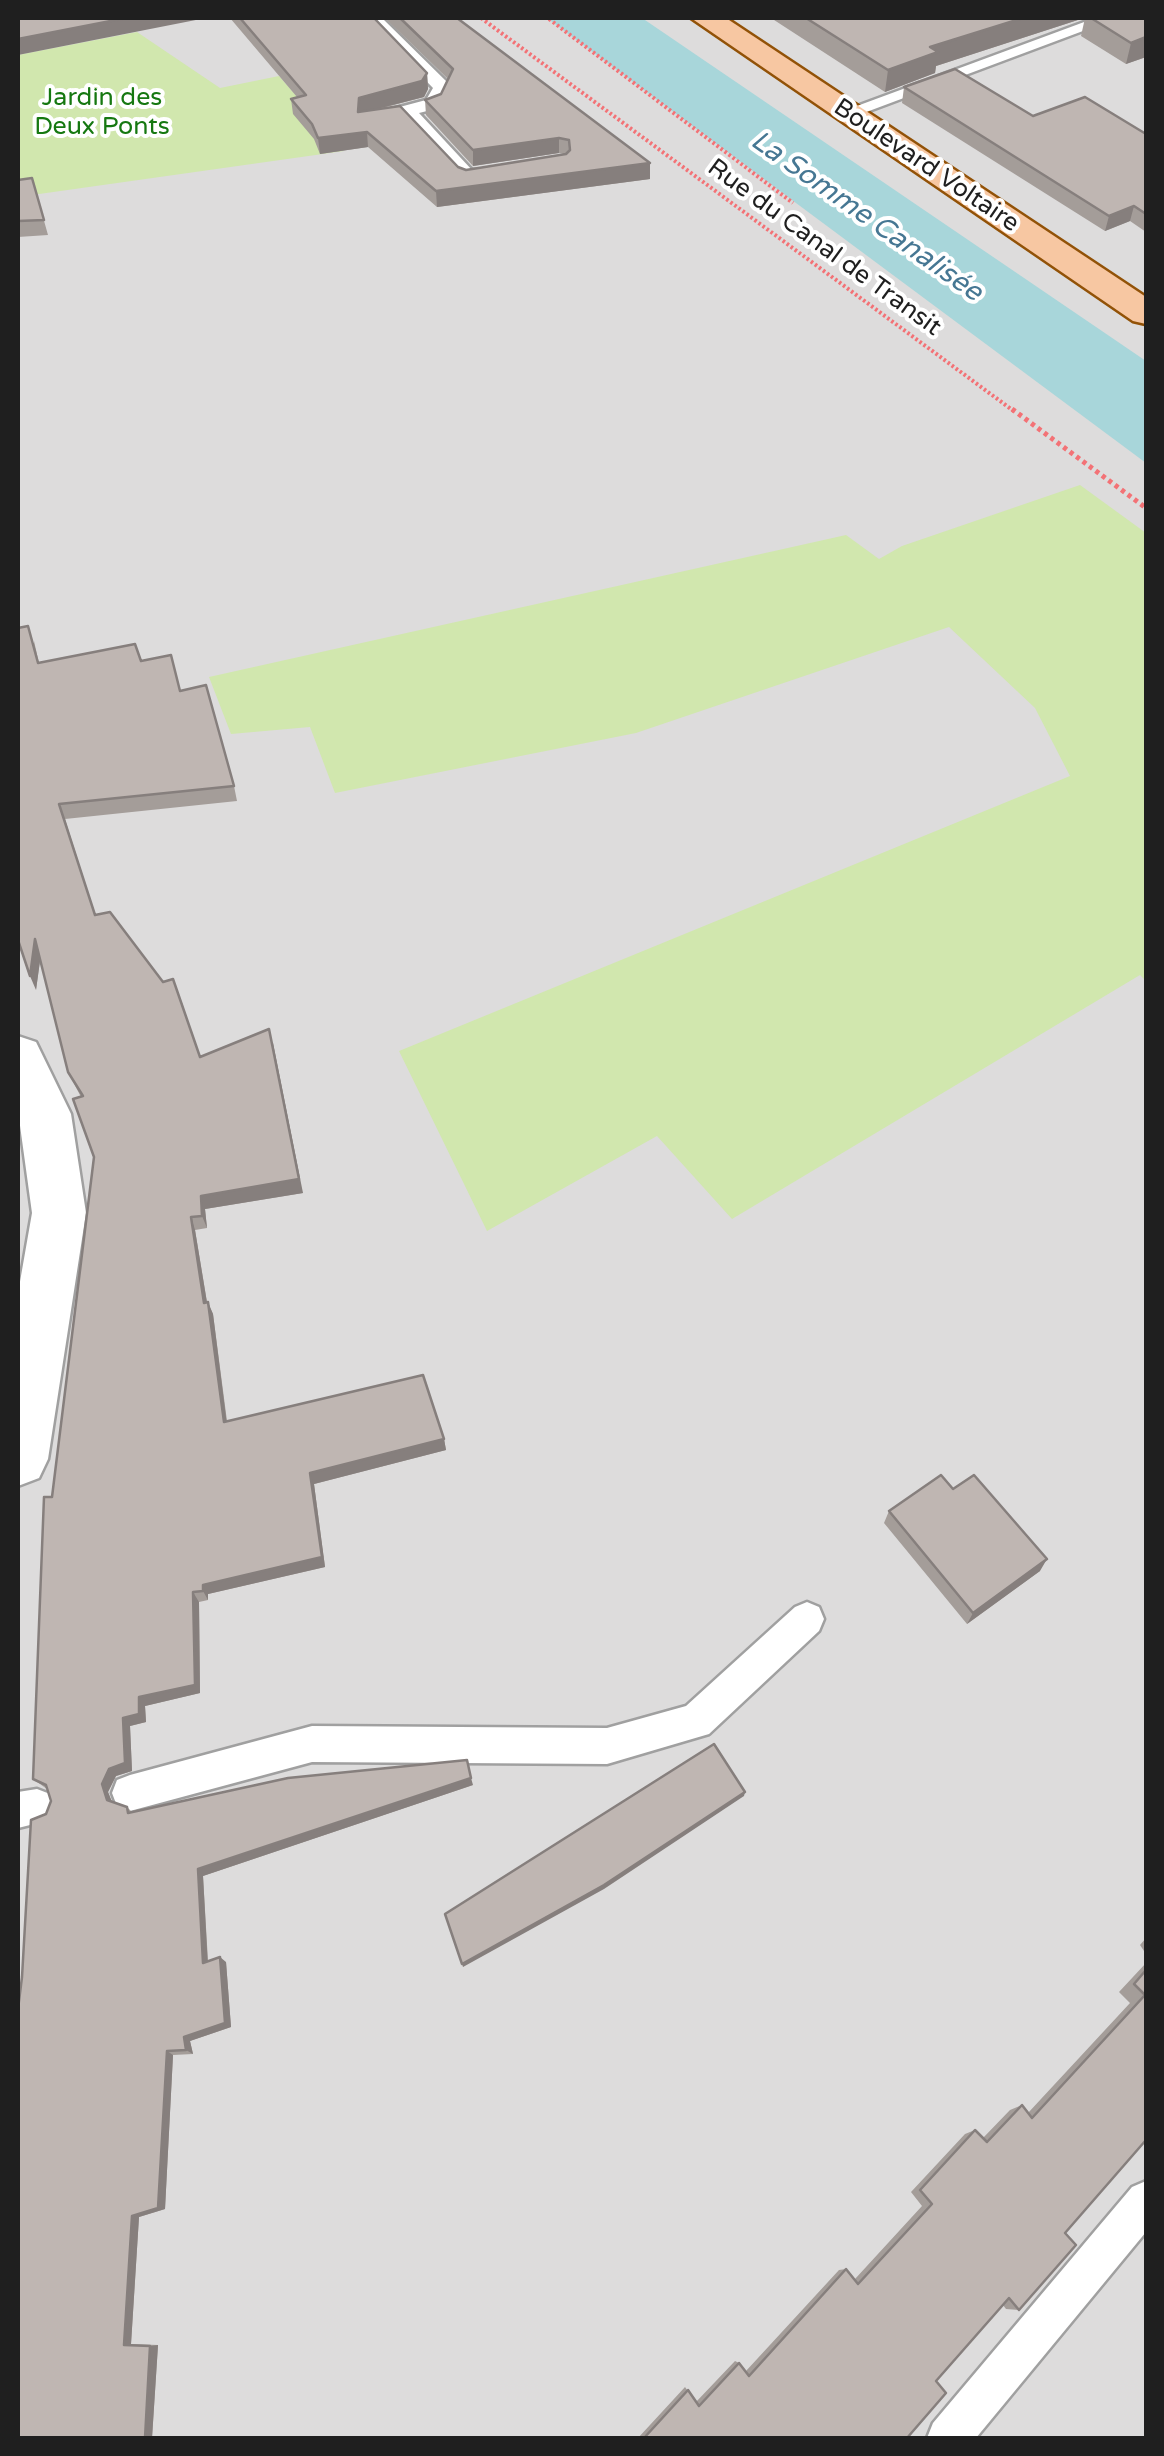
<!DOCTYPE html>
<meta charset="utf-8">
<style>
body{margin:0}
#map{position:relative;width:1164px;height:2456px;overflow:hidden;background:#efebe5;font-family:"Varela Round",sans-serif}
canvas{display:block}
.frame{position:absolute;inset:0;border:20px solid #1f1f1f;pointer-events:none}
</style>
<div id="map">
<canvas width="1164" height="2456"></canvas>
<div class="frame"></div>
</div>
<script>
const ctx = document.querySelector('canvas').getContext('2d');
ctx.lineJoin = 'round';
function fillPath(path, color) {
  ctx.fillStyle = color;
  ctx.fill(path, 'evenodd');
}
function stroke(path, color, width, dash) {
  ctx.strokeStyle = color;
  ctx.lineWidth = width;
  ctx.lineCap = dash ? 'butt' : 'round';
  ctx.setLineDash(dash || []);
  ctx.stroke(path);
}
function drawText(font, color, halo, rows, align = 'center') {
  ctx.font = font + ' "Varela Round",sans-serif';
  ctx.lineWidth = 8;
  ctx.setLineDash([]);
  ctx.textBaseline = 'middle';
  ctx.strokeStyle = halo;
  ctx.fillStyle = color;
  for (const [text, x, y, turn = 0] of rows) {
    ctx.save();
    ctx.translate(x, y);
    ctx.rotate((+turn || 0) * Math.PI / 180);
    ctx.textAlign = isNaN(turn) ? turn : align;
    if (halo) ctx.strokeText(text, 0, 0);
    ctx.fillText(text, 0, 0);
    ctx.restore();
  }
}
fillPath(new Path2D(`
 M18,18H1146V2438H18Z`), '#dddcdc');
fillPath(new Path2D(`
 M137,32L220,88L279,76L344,151L18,197V55Z
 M1080,485L1146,533V981L1140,975L732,1219L657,1136L487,1231L399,1051L1070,776L1035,708L949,627L636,733L335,793L310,727L231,734L209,677L846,535L879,559L902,546Z`), '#d1e7ae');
fillPath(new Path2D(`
 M547,18H642L1146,361V463Z`), '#a8d6da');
const lane = new Path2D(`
 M365,18H382L448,83L451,87L439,108L419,113L472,170L499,169V177L462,180L403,117L362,125V117L426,100L433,88Z
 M1095,18L1115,19L853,117L847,118L838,113Z
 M807,1602L819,1607L824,1619L819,1631L709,1734L607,1764L312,1762L130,1811L117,1806L112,1793L117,1780L130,1775L312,1726L607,1728L686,1706L795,1607Z
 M37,1789L50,1794L55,1807L50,1820L18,1828V1792Z
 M1146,2181V2232L976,2438H927L933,2423L1132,2187Z`);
const street = new Path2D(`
 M18,1036L36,1042L71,1114L86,1213L48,1459L39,1478L18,1486V1293L32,1213L18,1111Z`);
const primary = new Path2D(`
 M691,18H726L1146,297V324L1133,321Z`);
stroke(lane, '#a0a0a0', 5);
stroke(street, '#a0a0a0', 5);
stroke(primary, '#925207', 5);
stroke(new Path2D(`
 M481,18L1015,412
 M549,19L793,203`), '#f37276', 4, [2.5, 2.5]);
stroke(new Path2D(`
 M1012,409L1146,508`), '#f37276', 5, [4, 4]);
fillPath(lane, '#fff');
fillPath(street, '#fff');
fillPath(primary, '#f7c7a2');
fillPath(new Path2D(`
 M230,18H374L427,73L428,89L424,97L375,110L458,167L466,170L564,154L559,153L473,166L426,115L425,100L441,94L448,79L385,18H457L650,179L437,207L368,147L320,154L314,139L293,114L291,99L297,97Z
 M771,18H1084L936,66L935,73L885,92Z
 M1085,18H1146V57L1126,64L1081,36Z
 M904,87L1033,116L1146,134V232L1130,221L1105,231L902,103Z
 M32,178L48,235L18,237V180Z
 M34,641L39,663L141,661L180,691L234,786L237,801L65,819L95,915L303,1193L205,1209L207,1228L195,1230L207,1302L213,1314L227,1421L444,1439L446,1450L314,1484L325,1567L208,1594V1600L199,1602L200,1693L145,1706L146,1722L130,1726L132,1771L116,1776L108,1792L112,1802L127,1807L132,1812L473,1785L203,1876L208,1961L226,1962L231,2027L190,2041L193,2054L173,2055L165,2209L139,2217L131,2344L158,2345L152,2438H18L46,1814L51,1801L47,1789L33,1779L52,1497L94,1157L81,1097L68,1072L40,960L36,990Z
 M953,1489L1040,1571L967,1624L884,1523L889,1511Z
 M1146,1938V1954L1140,1945Z
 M1146,1963V2140L1065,2233L1019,2310L1006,2309L1003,2305L936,2381L907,2438H638L685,2387L696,2402L735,2361L739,2363L746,2371L839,2270L846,2269L855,2279L922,2206L911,2192L965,2134L975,2130L983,2138L1010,2110L1022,2105L1028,2113L1130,2003L1119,1992Z`), '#a49d99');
fillPath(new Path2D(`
 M126,18H206L18,55V39Z
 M1023,18H1084L936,66L935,73L885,92L888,70L930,47Z
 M1146,37V57L1126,64L1131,43Z
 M427,73L428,89L424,97L361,113L358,112L359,98Z
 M367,132L368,147L320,154L318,138Z
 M559,138V153L473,166V150Z
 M650,163V179L437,207L436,191Z
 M1134,206L1130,221L1105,231L1109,216Z
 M35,939L41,954L36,990L30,976Z
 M273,1043L303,1193L205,1209L207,1228L202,1216L201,1196Z
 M191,1217L195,1230L209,1315L204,1303Z
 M208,1302L213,1314L228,1433L224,1422Z
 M444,1439L446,1450L314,1484L325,1567L208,1594V1600L203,1591V1585L310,1473Z
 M1047,1559L1040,1571L967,1624L973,1613Z
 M193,1592L199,1602L200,1693L145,1706L146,1722L130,1726L132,1771L116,1776L108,1792L114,1807L107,1800L102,1784L123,1718L139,1697Z
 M471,1778L473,1785L203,1876L208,1968L203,1963L198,1869Z
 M745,1792L744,1796L604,1889L463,1967L462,1964Z
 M220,1957L226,1962L231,2027L190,2041L193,2054L186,2050L184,2037Z
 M167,2051L173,2055L165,2209L139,2217L131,2344L124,2345L132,2216Z
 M158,2345L152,2438H145L150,2346Z`), '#867f7d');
const building = new Path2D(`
 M18,18H126L18,39Z
 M240,18H374L427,73L422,81L359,98L358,112L400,106L458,167L466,170L566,154L570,150L569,140L559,138L473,150L425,100L441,94L453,69L400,18H457L650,163L436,191L367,132L318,138L312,124L291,99L306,95Z
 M806,18H1023L930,47L938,52L888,70Z
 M1091,18H1146V37L1131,43Z
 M955,69L1033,116L1085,97L1146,134V214L1134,206L1109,216L904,87Z
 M32,178L44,220L18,221V180Z
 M28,626L38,663L135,644L141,661L171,655L180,691L206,685L234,786L59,804L95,915L110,912L163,982L173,979L200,1057L269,1029L299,1179L201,1196L202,1216L191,1217L204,1303L208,1302L224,1422L423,1375L444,1439L310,1473L322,1557L203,1585V1591L193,1592L195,1685L139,1697V1714L123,1718L125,1763L109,1769L102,1784L107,1800L127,1807L128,1813L288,1778L467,1760L471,1778L198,1869L203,1963L220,1957L225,2023L184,2037L186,2050L167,2051L158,2208L132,2216L124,2345L150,2346L145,2438H18V2009L22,1977L31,1820L46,1814L51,1801L46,1785L33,1779L44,1497H52L94,1157L73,1099L83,1096L68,1072L35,939L30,976L18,940V628Z
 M941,1475L953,1489L974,1475L1047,1559L973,1613L889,1511Z
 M714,1744L745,1792L604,1885L462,1964L445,1914Z
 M1146,1970V2140L1065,2233L1076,2245L1019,2310L1009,2298L936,2381L946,2393L907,2438H644L688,2390L699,2406L739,2363L749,2376L846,2269L858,2284L932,2204L920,2190L975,2130L987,2142L1022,2105L1032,2118L1145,1995L1134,1984Z`);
fillPath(building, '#bfb6b2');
stroke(building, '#867f7d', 2.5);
drawText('25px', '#167811', '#fff', [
 ["Jardin des",102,98],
 ["Deux Ponts",102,127]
]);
drawText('25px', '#1f1f1f', '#fff', [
 ["Boulevard Voltaire",926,166,34],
 ["Rue du Canal de Transit",824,248,36]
]);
drawText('italic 28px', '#467793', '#fff', [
 ["La Somme Canalisée",866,217,35]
]);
</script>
